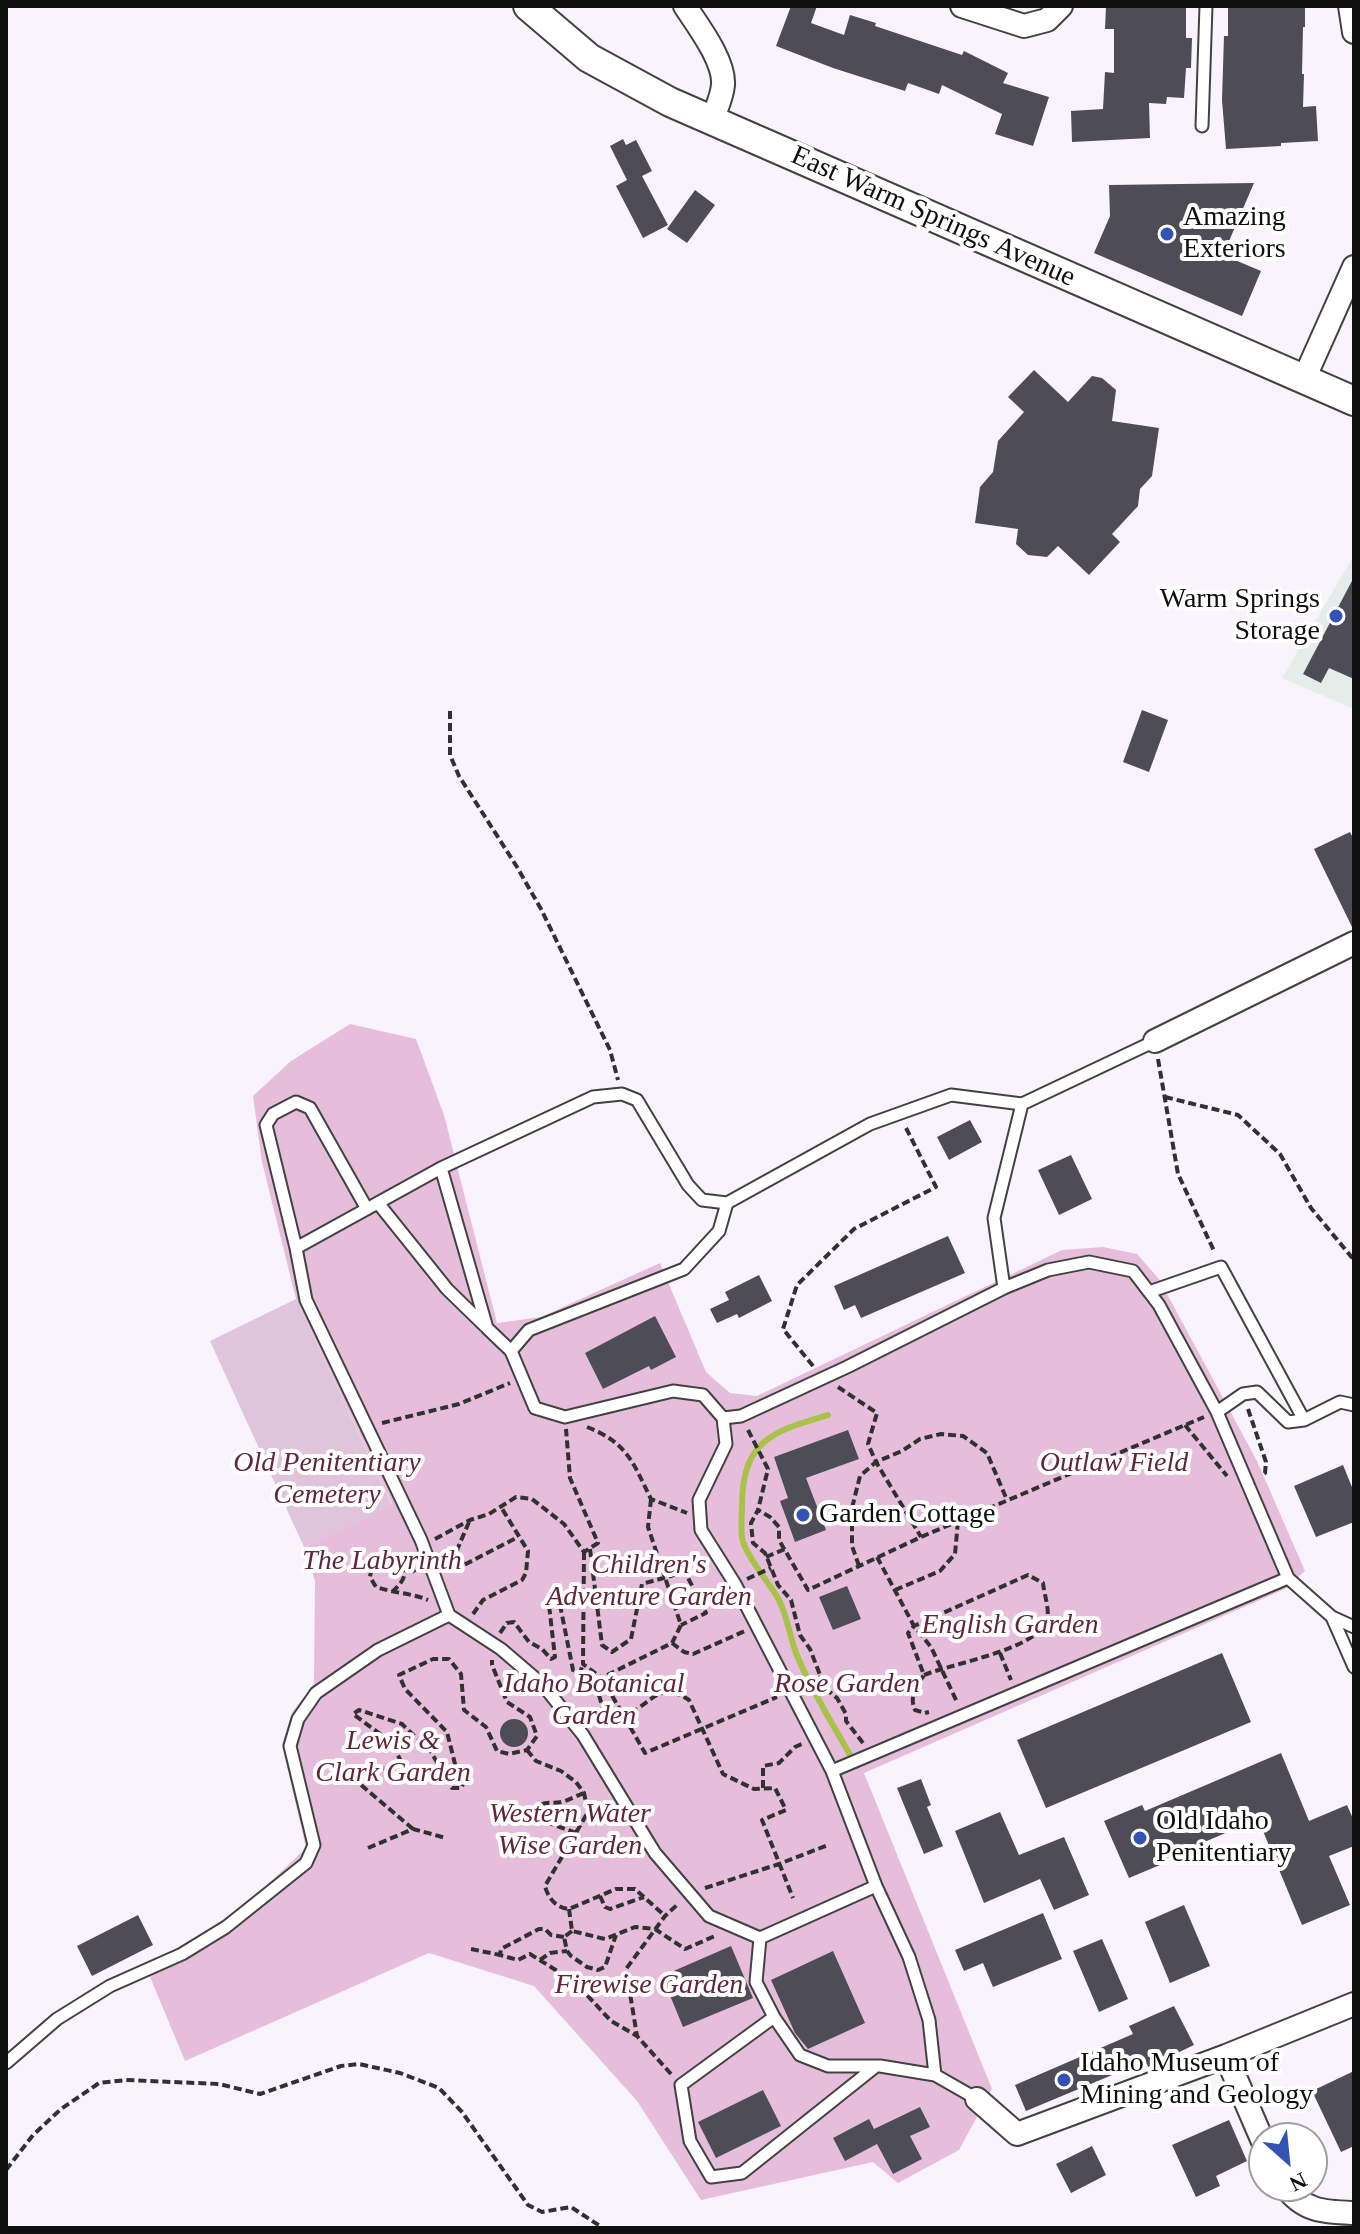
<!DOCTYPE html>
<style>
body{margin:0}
#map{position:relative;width:1360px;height:2234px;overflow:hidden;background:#f9f3fe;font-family:Georgia,serif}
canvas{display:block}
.frame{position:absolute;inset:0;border:8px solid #0f0f0f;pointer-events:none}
.north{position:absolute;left:1248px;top:2122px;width:80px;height:80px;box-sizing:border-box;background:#fff;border:2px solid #9f9f9f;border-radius:50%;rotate:153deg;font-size:22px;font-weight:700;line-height:32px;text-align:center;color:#0f0f0f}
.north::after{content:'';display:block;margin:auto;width:28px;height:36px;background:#3352b4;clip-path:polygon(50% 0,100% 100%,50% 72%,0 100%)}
</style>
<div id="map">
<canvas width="1360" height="2234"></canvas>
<div class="frame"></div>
<div class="north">N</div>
</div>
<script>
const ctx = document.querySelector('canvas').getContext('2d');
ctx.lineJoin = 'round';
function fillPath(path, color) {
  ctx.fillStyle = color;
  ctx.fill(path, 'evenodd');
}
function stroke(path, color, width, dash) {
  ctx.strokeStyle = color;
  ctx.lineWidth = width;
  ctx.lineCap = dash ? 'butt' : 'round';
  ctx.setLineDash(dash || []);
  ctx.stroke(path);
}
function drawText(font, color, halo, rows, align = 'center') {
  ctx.font = font + ' Georgia,serif';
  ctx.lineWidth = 8;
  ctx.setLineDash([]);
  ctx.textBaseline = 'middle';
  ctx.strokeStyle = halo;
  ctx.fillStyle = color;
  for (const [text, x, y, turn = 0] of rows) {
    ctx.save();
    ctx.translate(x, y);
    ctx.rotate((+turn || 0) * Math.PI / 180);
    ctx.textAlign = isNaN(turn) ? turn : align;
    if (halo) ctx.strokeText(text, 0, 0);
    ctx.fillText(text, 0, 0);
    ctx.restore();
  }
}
fillPath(new Path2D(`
 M1354,555V709L1282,678Z`), '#e5edea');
fillPath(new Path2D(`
 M350,1024L416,1039L444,1115L497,1323L541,1317L660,1263L706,1372L730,1393L757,1396L1062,1250L1103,1247L1137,1254L1159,1279L1257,1461L1305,1571L1285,1589L864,1773L992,2089L959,2150L898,2183L873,2162L701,2200L637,2101L534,1986L429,1953L185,2061L145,1965L226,1924L306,1848L282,1745L292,1712L314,1685L315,1581L304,1547L392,1504L296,1299L262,1162L253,1096L291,1061Z`), '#e6bedb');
fillPath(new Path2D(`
 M296,1299L392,1505L304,1547L210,1341Z`), '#dfc4db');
stroke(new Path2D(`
 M828,1415C773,1431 742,1440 742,1506C742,1517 740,1532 743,1542C751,1564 768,1580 779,1600C788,1618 790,1639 798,1658C812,1691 832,1723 850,1755`), '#a9c249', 6);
fillPath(new Path2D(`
 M791,6H817L811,23L844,35L850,15L876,23L875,26L962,55L964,51L1008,73L1003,83L1049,97L1033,146L995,134L1002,114L942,85L939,94L908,83L905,91L833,68L776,46Z
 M1106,6H1186V38H1192L1191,68H1186L1184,98L1167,97L1166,104L1149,103L1150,138L1072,142L1071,111L1103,109L1105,72L1114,73V29H1105Z
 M1228,6H1305V27H1303L1302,74H1304L1303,107L1316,106L1318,141L1281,143V146L1226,149L1222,100L1224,36H1228Z
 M623,139L626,145L636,140L652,171L642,176L668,225L643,238L616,186L627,180L610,146Z
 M1254,183L1223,255L1261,271L1242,316L1094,253L1110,216L1109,185Z
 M695,190L715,205L687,243L667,229Z
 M1034,370L1068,402L1092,376L1102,378L1116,390L1112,421L1159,428L1152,476L1140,489L1138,506L1112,534L1120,542L1089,575L1058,546L1047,557L1028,555L1016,544L1018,529L975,523L980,487L993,472L998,441L1024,412L1008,397Z
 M1354,577V679L1329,668L1321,683L1303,674Z
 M1142,710L1168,720L1149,772L1123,762Z
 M1350,832L1354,840L1353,929L1314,849Z
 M970,1120L982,1142L949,1160L937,1137Z
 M1071,1155L1092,1199L1059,1215L1038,1170Z
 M948,1236L965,1273L861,1318L855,1305L844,1310L834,1286Z
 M759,1275L772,1301L739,1318L737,1314L717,1323L710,1309L729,1300L725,1292Z
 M655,1316L676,1357L651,1370L649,1366L603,1389L585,1353Z
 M848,1430L859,1459L806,1478L826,1530L795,1542L780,1501L788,1498L774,1457Z
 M1343,1465L1354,1492V1522L1316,1537L1294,1486Z
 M847,1586L861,1619L833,1630L819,1597Z
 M1222,1653L1251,1722L1046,1808L1017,1740Z
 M500 1733a14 14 0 1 1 28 0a14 14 0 1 1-28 0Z
 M1281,1753L1309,1821L1347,1805L1354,1821V1846L1329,1856L1350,1905L1302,1925L1258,1819L1165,1859L1167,1862L1129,1878L1104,1821L1142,1805L1145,1811Z
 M921,1779L931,1805L927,1807L943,1846L924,1854L897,1788Z
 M1000,1812L1019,1855L1064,1837L1089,1895L1054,1910L1040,1879L984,1903L955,1831Z
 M1184,1905L1210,1966L1170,1983L1145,1922Z
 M1043,1913L1062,1959L993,1987L983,1963L964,1971L955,1950Z
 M138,1915L153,1945L92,1976L77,1946Z
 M1102,1939L1128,1999L1099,2012L1073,1951Z
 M731,1946L753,1998L683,2027L662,1976Z
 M833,1951L865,2023L808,2049L795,2033L771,1980Z
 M1174,2006L1194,2045L1148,2067L1147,2064L1131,2072L1129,2068L1026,2111L1015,2085L1133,2034L1129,2026Z
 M1354,2071V2146L1341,2152L1312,2091Z
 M763,2090L781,2126L716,2158L698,2122Z
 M920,2107L930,2127L910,2136L922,2159L893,2174L877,2144L845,2161L833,2138L869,2119L874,2129Z
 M1229,2120L1247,2161L1216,2176L1220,2186L1196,2197L1172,2145Z
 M1092,2146L1106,2175L1071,2193L1056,2164Z`), '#4e4c57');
const service = new Path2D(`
 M1202,126L1206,6
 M441,1168L487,1328L511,1351
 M378,1203L447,1289L485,1326
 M296,1248L266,1125L273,1114L296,1102L310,1108L367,1209
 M1004,1288L1048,1270L1089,1262L1133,1271L1159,1305L1217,1412L1288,1578L1332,1617L1354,1627
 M1149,1292L1221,1267L1304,1420
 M1217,1412L1243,1394L1257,1392L1288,1422L1304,1420L1340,1402L1354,1405
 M723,1418L741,1416L847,1367L1004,1288L994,1218L1022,1104L1155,1041
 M449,1615L501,1649L543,1685L583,1735L655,1853L709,1916L760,1938
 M1332,1617L1354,1667
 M832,1771L1288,1578
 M876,1886L909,1957L929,2020L935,2075
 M774,2017L681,2085L690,2141L711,2177L742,2173L875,2067
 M6,2063L57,2019L110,1986L182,1954L226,1927L306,1863L314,1845L290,1746L298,1719L316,1693L378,1650L449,1615L421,1540L306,1300L296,1248L441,1168L593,1097L622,1094L637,1100L688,1185L702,1200L727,1203
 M977,2099L935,2075L880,2066H828L800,2055L774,2017L756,1982L760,1938L876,1886L832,1771L735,1584L701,1530L699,1500L726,1444L723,1418L703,1395L673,1391L565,1417L535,1408L511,1351L529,1330L684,1269L719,1231L727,1203L870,1124L951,1095L1022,1104`);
const minor = new Path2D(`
 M685,6C698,26 725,61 723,85C722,97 716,109 712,121
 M962,6L1024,26L1047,20L1061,6
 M1350,6L1354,32
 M1304,379L1354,267
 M1155,1041L1354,943
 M1226,2056L1264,2144
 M977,2099L1017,2134L1226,2056L1354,2004
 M1285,2186C1304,2212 1325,2212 1354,2213`);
const tertiary = new Path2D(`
 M528,6L589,58L670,102L1354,401`);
stroke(service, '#424242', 15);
stroke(minor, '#424242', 26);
stroke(tertiary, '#424242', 32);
stroke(new Path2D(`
 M450,711V755L459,776L517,867L541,909L610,1050L618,1080
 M1158,1059L1178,1174L1215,1253
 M1165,1097L1238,1115L1280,1154L1311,1208L1354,1260
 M813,1366L783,1329L797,1285L854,1229L936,1187L905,1126
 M838,1387L877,1413L868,1444L876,1462L921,1537
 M1248,1409L1266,1462L1265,1473L1261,1476
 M382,1423L459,1404L510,1383
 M1185,1425L1227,1476
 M587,1427C628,1443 633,1463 651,1499L687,1513
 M748,1430L768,1469L758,1510
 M651,1499L648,1527L681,1625L672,1643L595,1681L605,1716C612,1716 619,1718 625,1715C652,1705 658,1679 689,1700L723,1774L754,1789L775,1788L786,1810L762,1820L793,1898
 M469,1522L457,1550L464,1565L518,1537
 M435,1539L470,1520L489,1514L516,1497L532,1499L564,1524L584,1552L598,1543L570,1478L566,1429
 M590,1549L602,1645L612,1652L631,1639L642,1584L685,1572L706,1613L681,1625
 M584,1552L583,1664L602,1678L645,1753L777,1697
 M766,1557L785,1549
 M877,1557L914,1626L931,1647L957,1702
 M400,1560L411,1566L416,1575
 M859,1566L852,1546V1508L860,1476L876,1462L902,1451L920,1439L941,1434L963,1436L987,1453L1007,1500
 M747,1579L771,1568
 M895,1590L940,1571L955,1554L958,1521
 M392,1592C406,1580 411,1568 393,1555C378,1558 372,1562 370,1577L376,1587C394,1593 411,1593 428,1600
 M473,1614L483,1600L522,1580L526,1573L528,1551L501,1507
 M500,1633L507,1623L514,1622L529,1642L542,1649L551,1659L555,1657L549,1605L555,1600L560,1605L573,1670L580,1673L583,1664
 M672,1643L684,1652L693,1654L745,1631
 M1000,1653L1011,1680
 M924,1675C950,1664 1039,1649 1047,1620C1050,1610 1044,1594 1043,1583L1028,1575L914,1626L908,1633L924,1675C916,1687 909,1696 915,1710L925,1713L929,1712
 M804,1685L821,1677
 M863,1743L846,1721V1714L837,1698L825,1688L810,1649L800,1635L791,1600L778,1585L765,1553L753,1543L751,1523L758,1510L770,1517L779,1527V1540L808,1590L921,1537L1204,1417
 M527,1750L536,1761L561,1771L576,1782L584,1793L588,1812L545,1886C548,1898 556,1908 569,1909L616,1889H635L665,1916
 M763,1788V1766L779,1763L795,1747L802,1744
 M413,1829L340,1767L405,1769L391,1742L353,1714L359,1710L402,1724L431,1752L452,1788H461L464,1782L457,1772L447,1732L405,1689L399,1675L433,1659H449L461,1674L464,1710L486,1727L497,1751L509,1754L527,1750L537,1736L530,1717L507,1702L492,1665V1660
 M576,1833L538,1819L534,1810C543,1799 553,1805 565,1801C571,1799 578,1795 584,1793
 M368,1848L413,1829L446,1838
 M705,1888L779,1864L828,1845
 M600,1896L605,1907L610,1909L644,1897
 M569,1909L572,1931L605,1939L635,1927L655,1929L685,1949L715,1936
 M572,1931L564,1937L567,1951L571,1956L587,1967L598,1970L605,1967L616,1935
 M564,1937L551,1935L545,1929H539L501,1949L500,1955L518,1960L530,1954L575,1982L611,2021L637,2036
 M471,1949L500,1955
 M540,1960L550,1953L567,1951
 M671,2074L637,2036L626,1969L665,1916L678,1904
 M6,2170L33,2135L61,2109L99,2083L126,2080L219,2084L260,2094L341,2066L359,2064L400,2073L439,2088L462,2112L528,2205L542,2212L571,2207L603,2228`), '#313131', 4, [8, 4]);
stroke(service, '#fff', 11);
stroke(minor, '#fff', 22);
stroke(tertiary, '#fff', 28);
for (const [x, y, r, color] of [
 [1167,234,8,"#3352b4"],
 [1336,616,8,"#3352b4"],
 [803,1515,8,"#3352b4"],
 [1140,1838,8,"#3352b4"],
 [1064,2080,8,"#3352b4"]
]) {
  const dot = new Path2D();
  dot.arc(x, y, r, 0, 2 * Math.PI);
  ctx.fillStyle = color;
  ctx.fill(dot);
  stroke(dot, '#fff', 3);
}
drawText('28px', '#0f0f0f', '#fff', [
 ["East Warm Springs Avenue",933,217,24]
]);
drawText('28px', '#0f0f0f', '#fff', [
 ["Amazing",1183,218],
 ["Exteriors",1183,250],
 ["Warm Springs",1320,600,"right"],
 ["Storage",1320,632,"right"],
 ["Garden Cottage",819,1515],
 ["Old Idaho",1156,1822],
 ["Penitentiary",1156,1854],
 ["Idaho Museum of",1080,2064],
 ["Mining and Geology",1080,2096]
], 'left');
drawText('italic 28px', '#62253d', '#fff', [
 ["Old Penitentiary",327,1464],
 ["Cemetery",327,1496],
 ["Outlaw Field",1114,1464],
 ["The Labyrinth",382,1562],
 ["Children's",649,1566],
 ["Adventure Garden",649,1598],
 ["English Garden",1010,1626],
 ["Idaho Botanical",594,1685],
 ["Garden",594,1717],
 ["Rose Garden",847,1685],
 ["Lewis &",393,1742],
 ["Clark Garden",393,1774],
 ["Western Water",570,1815],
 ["Wise Garden",570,1847],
 ["Firewise Garden",649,1986]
]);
</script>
